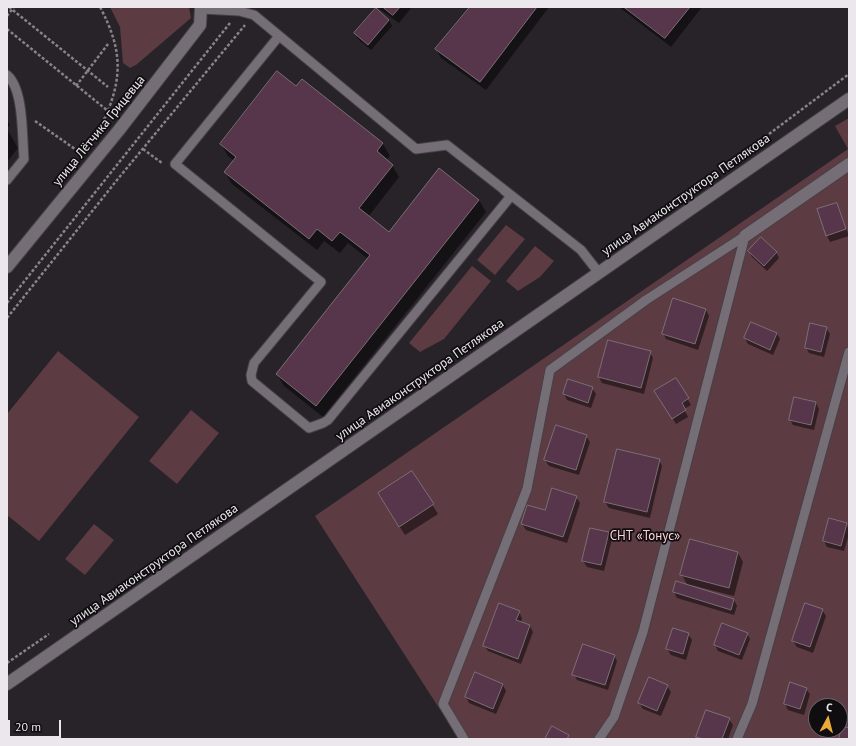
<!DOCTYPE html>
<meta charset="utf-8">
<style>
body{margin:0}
#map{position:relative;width:856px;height:746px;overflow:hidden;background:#282229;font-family:"PT Sans",sans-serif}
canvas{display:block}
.frame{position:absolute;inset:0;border:8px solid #ebe7ec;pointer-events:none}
.north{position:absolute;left:808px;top:698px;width:40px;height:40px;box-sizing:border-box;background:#0f0d10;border:1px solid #676468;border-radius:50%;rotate:7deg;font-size:11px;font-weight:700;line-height:16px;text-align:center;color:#ebe7ec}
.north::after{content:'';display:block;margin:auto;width:14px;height:18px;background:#e9ab38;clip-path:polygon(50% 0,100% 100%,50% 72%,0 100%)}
.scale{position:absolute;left:8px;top:720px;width:53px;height:18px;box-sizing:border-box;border:2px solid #ebe7ec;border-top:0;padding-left:5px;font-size:12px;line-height:14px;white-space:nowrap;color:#ebe7ec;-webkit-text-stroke:3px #0f0d10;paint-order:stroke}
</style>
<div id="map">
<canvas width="856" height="746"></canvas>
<div class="frame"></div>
<div class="north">С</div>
<div class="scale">20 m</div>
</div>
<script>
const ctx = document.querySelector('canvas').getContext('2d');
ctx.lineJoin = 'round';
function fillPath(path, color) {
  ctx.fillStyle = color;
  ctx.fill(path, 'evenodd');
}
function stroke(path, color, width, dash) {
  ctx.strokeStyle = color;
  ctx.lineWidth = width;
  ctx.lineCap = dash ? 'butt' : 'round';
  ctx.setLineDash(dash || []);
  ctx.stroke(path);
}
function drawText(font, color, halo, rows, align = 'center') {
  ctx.font = font + ' "PT Sans",sans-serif';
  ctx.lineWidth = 3.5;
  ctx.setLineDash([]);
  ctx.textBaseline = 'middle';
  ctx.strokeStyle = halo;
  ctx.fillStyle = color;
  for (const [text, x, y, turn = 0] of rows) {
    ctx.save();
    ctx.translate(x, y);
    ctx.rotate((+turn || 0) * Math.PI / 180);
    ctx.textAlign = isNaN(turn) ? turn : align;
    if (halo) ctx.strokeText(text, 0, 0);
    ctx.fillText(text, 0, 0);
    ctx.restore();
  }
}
fillPath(new Path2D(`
 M110,7H189L191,18L136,65L130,68L123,63L120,27Z
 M849,118V739H459L315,516L848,149L835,126ZM816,706H840V730H816Z
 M506,225L525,239L495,275L477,260Z
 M535,246L554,261L540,277L518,291L506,281Z
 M472,266L491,281L444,339L420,352L409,343Z
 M58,351L139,417L39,541L7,515V414Z
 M191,410L219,433L177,484L149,461Z
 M94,524L114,540L85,575L65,559Z`), '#5c3b42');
fillPath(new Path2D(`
 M377,7H412L399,23Z
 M471,7H549L486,90L441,58L436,49Z
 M619,7H702L671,47Z
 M376,9L389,20L392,26L371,50L358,39L355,33Z
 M302,80L383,144L390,156L386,160L392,165L399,177L368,217L389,233L439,169L479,200L486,212L323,417L284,386L277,374L368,259L348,243L340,253L324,241L317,250L232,184L225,172L234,161L228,156L221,144L296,87Z
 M7,120L10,125L7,128Z
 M7,129L18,148L7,162Z
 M7,166L12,175L7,182Z
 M837,204L849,236L830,242L827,236Z
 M749,251L776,252L779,258L767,271L752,257Z
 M706,310L709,316L698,350L666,339L663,333Z
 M826,328L830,334L824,357L809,353L806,347Z
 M777,334L780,339L773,355L748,344L745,338Z
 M650,352L653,358L644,394L602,383L599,377Z
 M676,379L691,405L684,409L688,417L676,424L656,392Z
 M592,388L596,394L591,408L567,400L564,394Z
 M816,403L819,409L814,430L793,425L790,419Z
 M586,436L590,442L579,475L549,466L545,460Z
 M659,460L662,466L650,518L609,508L605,502Z
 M412,473L438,514L405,535L384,503Z
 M576,497L580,503L567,543L526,530L522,524Z
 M847,523L849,534L844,551L827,547L824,541Z
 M608,533L612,539L604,571L587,567L583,561Z
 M738,553L743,562L734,596L691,585L690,587L734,600L737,606L734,615L677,598L674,592L688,586L682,575Z
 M822,610L826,616L813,653L797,647L793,641Z
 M519,612L522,618L521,623L530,626L533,632L521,664L488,651L484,645Z
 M747,633L750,639L742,660L718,651L715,645Z
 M688,634L692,640L686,660L671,655L667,649Z
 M614,655L617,661L608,690L577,680L574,674Z
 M503,685L506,691L496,714L469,703L466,697Z
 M667,686L671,692L661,716L643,709L639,703Z
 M806,689L810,694L804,715L788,710L785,704Z
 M729,719L733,725L728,739H699L697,736Z`), '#0007');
const building = new Path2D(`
 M383,7H400L393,15Z
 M470,7H537L480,82L435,49Z
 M624,7H690L665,38Z
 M376,8L389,20L368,45L354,33Z
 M277,71L296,86L302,79L383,143L377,151L393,165L359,208L389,232L439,168L479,200L316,406L276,374L370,255L340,232L332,241L317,229L309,239L224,172L236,157L220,144Z
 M837,203L846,229L826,236L817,209Z
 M761,237L777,252L764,266L748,251Z
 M673,298L706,309L695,344L662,334Z
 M751,322L777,333L770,350L744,338Z
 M810,323L827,327L821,352L805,348Z
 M608,340L651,351L641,388L598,377Z
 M676,378L689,398L682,403L686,410L672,419L654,391Z
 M568,379L593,387L588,403L563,394Z
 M794,397L816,402L811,425L789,420Z
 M556,425L587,435L576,470L544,460Z
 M617,449L660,459L647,512L604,502Z
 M412,471L434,504L399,527L378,493Z
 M552,488L577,496L563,537L521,524L527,505L545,510Z
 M829,518L847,523L841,546L823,541Z
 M590,528L609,532L601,565L582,561Z
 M690,539L738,552L729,588L680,575Z
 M676,581L734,599L731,610L673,592Z
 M499,603L520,611L516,620L530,625L518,659L483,646Z
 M805,603L823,609L810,647L792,641Z
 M722,623L748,633L739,655L714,645Z
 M673,628L689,633L683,654L666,649Z
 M583,644L615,655L605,685L572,675Z
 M475,672L503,684L493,709L465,697Z
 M649,677L668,685L657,711L638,703Z
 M790,682L807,688L800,709L784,704Z
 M706,710L730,718L722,739H703L696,737Z
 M552,726L569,735L567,739H545Z
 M842,726L849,728V739H839Z`);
fillPath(building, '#57354b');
stroke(building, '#796f74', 1);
const lane = new Path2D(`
 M202,9L239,11L254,15L416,149L447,145L581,250L599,273
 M279,36L175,164L321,282L254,363L251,375L252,381L309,428L323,423L328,420L511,196L504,190
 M7,75C24,89 22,137 24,159L7,180
 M464,739L443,704L527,489L550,370L646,300L745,236
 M599,739L614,717L643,632L745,236
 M737,739L752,704L849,352`);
const street = new Path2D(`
 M745,236L849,164
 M7,267L119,130L200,25L201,7
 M7,684L849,99`);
stroke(lane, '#454146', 11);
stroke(street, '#454146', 14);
stroke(new Path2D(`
 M9,7L108,87
 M100,7C124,52 123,82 100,128
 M7,16L14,7
 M7,29L108,111
 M76,86L108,44
 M35,121L82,154
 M757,143L849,74
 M143,149L162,163
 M7,303L230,23
 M7,318L117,180L245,25
 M7,663L49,634`), '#888389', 2.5, [3, 2]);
stroke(lane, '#756e77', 9);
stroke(street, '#756e77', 12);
drawText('13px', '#ebe7ec', '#0f0d10', [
 ["улица Лётчика Грицевца",99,131,-51],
 ["улица Авиаконструктора Петлякова",686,195,-35],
 ["улица Авиаконструктора Петлякова",420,380,-35],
 ["улица Авиаконструктора Петлякова",154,565,-35]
]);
drawText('13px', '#ffd0d9', '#0f0d10', [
 ["СНТ «Тонус»",645,536]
]);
</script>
